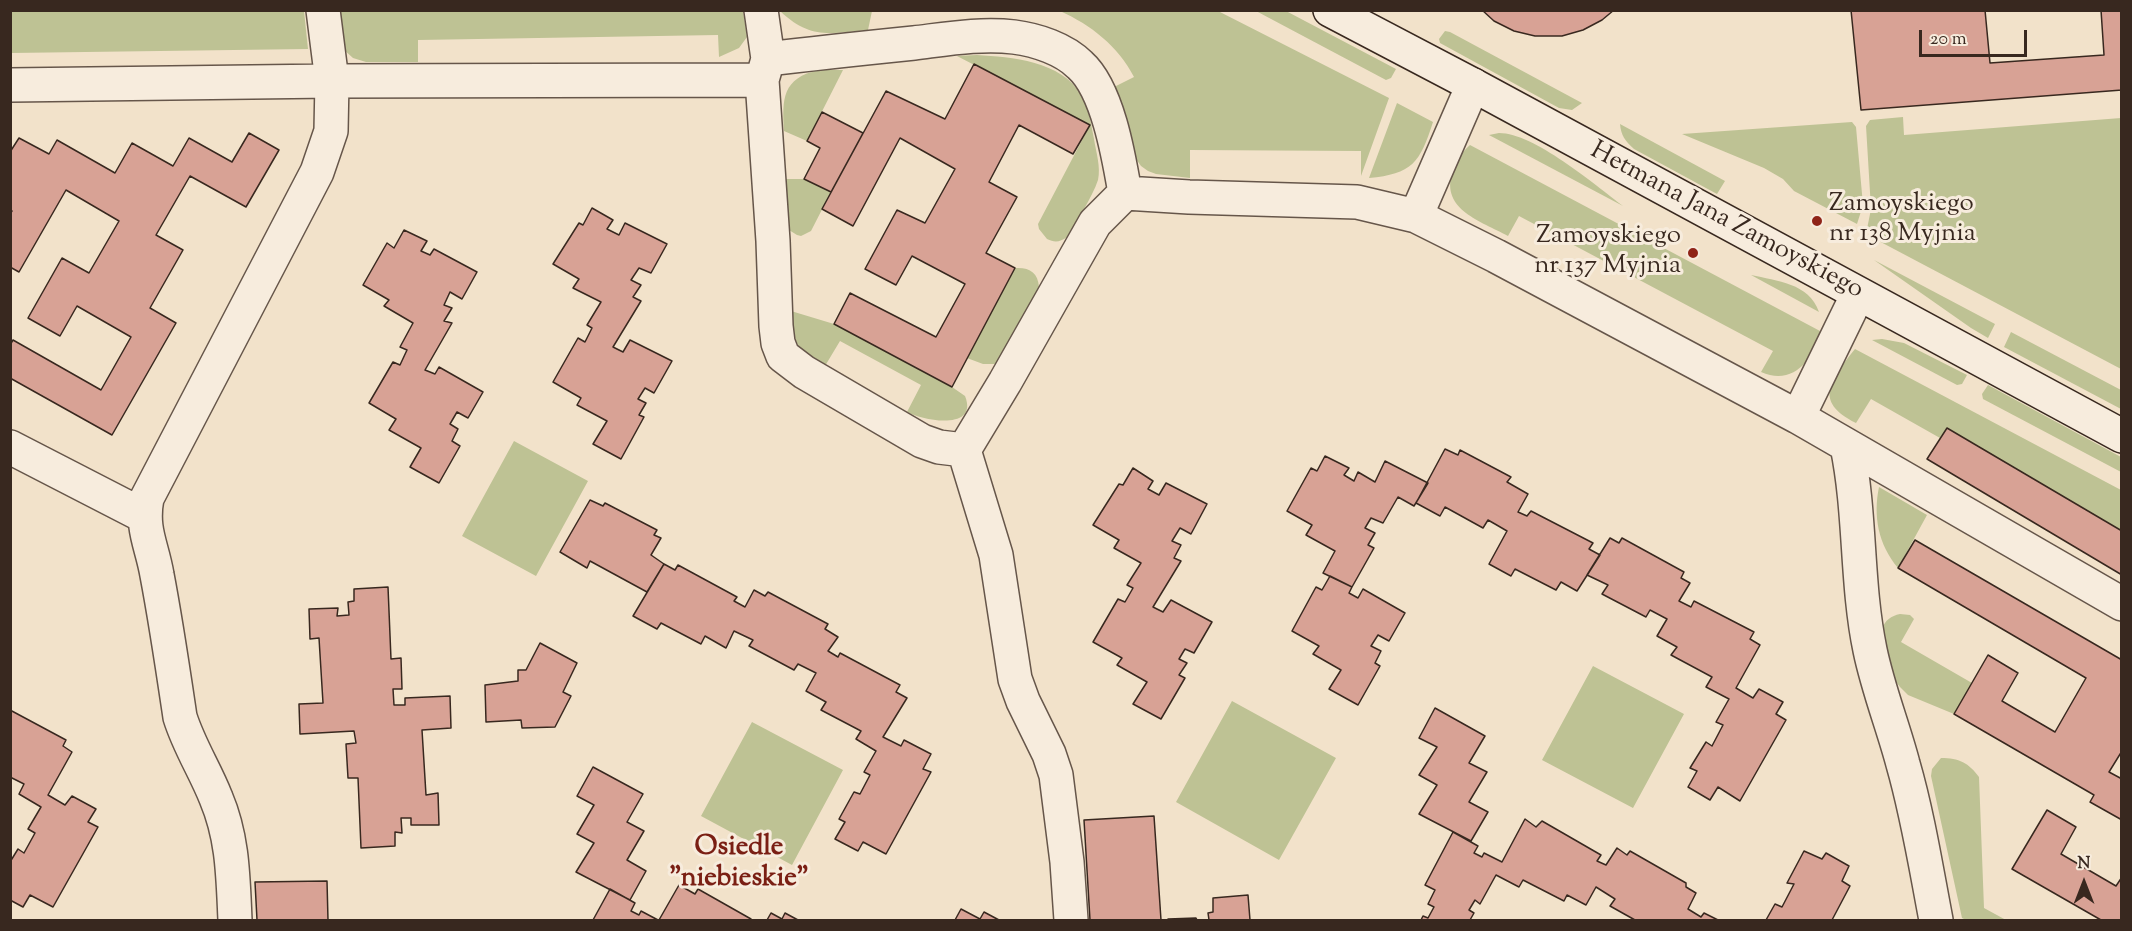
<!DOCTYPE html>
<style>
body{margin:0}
#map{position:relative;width:2132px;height:931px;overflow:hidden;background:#f2e2ca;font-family:"Sorts Mill Goudy",serif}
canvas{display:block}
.frame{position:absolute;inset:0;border:12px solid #38281f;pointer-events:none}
.north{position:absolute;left:2054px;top:853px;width:60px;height:60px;-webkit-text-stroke:4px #f7ecdd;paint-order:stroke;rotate:0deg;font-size:16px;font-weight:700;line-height:24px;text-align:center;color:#38281f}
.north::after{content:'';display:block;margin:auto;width:21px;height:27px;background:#38281f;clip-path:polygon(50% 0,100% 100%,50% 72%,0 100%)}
.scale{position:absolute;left:1919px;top:30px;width:108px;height:27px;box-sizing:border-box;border:3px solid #38281f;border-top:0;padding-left:8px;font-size:18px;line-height:21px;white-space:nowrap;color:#38281f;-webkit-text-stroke:4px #f7ecdd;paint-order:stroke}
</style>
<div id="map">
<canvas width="2132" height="931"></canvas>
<div class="frame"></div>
<div class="north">N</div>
<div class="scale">20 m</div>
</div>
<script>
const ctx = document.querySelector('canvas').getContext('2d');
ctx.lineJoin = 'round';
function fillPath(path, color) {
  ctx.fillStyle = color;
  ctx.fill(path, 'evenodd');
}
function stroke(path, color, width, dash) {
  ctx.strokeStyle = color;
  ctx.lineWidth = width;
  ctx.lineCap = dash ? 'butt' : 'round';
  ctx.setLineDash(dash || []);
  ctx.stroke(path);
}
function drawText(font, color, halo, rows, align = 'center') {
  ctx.font = font + ' "Sorts Mill Goudy",serif';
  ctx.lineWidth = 6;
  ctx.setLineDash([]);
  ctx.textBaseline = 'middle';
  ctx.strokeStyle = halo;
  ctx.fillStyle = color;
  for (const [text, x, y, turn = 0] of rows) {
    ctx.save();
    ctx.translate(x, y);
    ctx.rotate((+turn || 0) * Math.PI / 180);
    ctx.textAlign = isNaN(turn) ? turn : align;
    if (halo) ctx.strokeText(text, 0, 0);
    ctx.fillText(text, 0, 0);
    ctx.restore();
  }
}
fillPath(new Path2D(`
 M10,11H304L308,49L11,53Z
 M339,11H743L747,37L739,48L719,57L718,35L418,40V62H366L353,58L342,48Z
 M780,11H872L868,30C829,33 811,40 780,11Z
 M1060,11H1218L1389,98L1361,176V151L1190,150V178L1156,174L1148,171L1141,166L1136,159L1125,112L1114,87L1134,77C1118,46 1091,25 1060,11Z
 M1256,11H1286L1396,69L1391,78L1386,80Z
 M1445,31L1450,32L1582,103L1572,110L1559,108L1440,43L1439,39Z
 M977,55C1011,57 1062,61 1081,95C1089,108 1091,124 1094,139C1096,152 1101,167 1098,180C1092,198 1077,220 1067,237C1060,242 1055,243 1047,239L1039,229L1038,224L1090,125L957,56Z
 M819,70H843L807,141L784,131C782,99 782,78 819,70Z
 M1397,103L1433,122C1420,163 1412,174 1369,178Z
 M1903,117L1904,135L2121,118V369L1875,239L1867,229L1871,209L1866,126L1870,120Z
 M1852,122L1856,127L1863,205L1857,224L1794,191L1783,179L1764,168L1682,134Z
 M1620,124L1725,181L1717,194L1634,149C1625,141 1621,135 1620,124Z
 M1499,133C1534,133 1594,184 1623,206L1489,135Z
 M1470,145L1820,331C1814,360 1793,386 1761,372L1773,351L1519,216L1508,236C1481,221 1441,210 1452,173C1455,162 1461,153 1470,145Z
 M785,179H804L831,192L811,231L801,236L797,235L789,230Z
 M1874,260L1995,324L1988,338L1971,328Z
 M1015,268C1029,267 1038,272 1039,287L999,360L995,364H983L967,358Z
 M1751,275C1777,281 1809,283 1819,312Z
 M791,311L834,324L952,387L965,396C979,431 923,421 907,412L921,385L840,341L825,366C795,347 795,347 791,311Z
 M2011,332L2121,390V409L2004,347Z
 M1882,339L1904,343L1967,375L1962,384L1957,385L1872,340Z
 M1855,349L2121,490V531L1947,428L1940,438L1871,399L1856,423C1812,401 1831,379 1855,349Z
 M1988,385L2121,457V472L1983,399L1982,394Z
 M514,441L588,481L536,576L462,536Z
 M1879,487L1927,515L1898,568C1878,544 1873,516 1879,487Z
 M1900,614L1910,615L1914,619L1901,642L1972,683L1954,714L1908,695L1900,687L1891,675L1882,629C1885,620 1891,616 1900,614Z
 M1593,666L1684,714L1633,808L1542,760Z
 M1232,701L1336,758L1279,860L1176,802Z
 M752,722L843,770L792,865L701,816Z
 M1941,758C1959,758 1969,763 1979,777L1984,908L2006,920H1966L1962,918L1931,776L1932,769Z`), '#bec294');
const building = new Path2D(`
 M1482,10H1614L1602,20L1583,30L1562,36H1535L1514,31L1494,21Z
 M1851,10H1985L1990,63L2104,55L2101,10H2122V90L1861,110Z
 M974,64L1090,125L1073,154L1019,125L989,182L1017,197L986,253L1015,268L952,387L834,324L850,293L936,337L965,284L912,256L896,285L865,269L897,210L925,223L955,169L900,138L853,226L822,209L886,91L945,119Z
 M822,112L863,133L831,192L804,179L820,148L807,141Z
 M249,133L279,150L246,207L190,176L156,235L183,250L150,308L176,323L112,435L10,378V345L13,340L101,390L131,337L77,306L60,336L28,318L62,258L89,273L119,221L66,190L19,272L10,267V214L12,211L10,209V152L19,138L49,154L57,140L115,173L132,143L173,166L189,138L232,162Z
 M592,208L613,220L607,229L619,235L625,223L667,244L651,273L639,268L631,280L641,285L633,297L641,301L613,347L623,352L630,340L672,361L654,393L645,388L638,399L646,403L639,415L644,417L621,459L593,444L607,421L577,405L581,398L553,382L578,338L585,342L592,328L587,325L601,302L573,288L579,279L553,264L579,223L583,225Z
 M404,230L427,241L421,251L430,255L434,249L477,272L462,299L450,292L444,305L452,308L444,321L452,323L425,370L435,374L439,367L483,392L468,418L457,412L450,424L458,429L452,441L460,446L439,483L410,467L421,448L389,430L396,419L369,403L393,362L400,365L407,350L400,347L413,323L384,306L389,300L363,285L387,243L394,248Z
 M1947,428L2122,531V575L1927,459Z
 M1445,449L1458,455L1460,450L1511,477L1507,482L1528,494L1518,512L1527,516L1531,511L1593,543L1589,549L1600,555L1577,591L1561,582L1556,590L1515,569L1511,576L1489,564L1507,531L1495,524L1488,520L1483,528L1445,507L1440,516L1416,503Z
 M1325,456L1349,468L1344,475L1354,481L1358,472L1375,482L1385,461L1428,483L1414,506L1398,497L1383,523L1371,518L1365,528L1375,533L1368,545L1374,548L1352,587L1323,573L1335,551L1306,535L1312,525L1287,511L1311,468L1317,471Z
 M1133,468L1153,481L1148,489L1159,495L1166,483L1207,504L1191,534L1180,528L1172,541L1181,545L1174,558L1181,561L1153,607L1163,612L1171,600L1212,622L1194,653L1185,649L1179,659L1187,663L1179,675L1185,678L1161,719L1133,704L1147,682L1117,665L1122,658L1093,642L1118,599L1125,602L1133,588L1127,585L1141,563L1114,548L1119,540L1093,525L1119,484L1123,485Z
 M590,500L603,506L605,503L657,530L654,535L661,538L651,555L664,564L647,592L590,561L587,568L560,552Z
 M1610,538L1619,543L1622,538L1684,572L1681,578L1690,583L1679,601L1691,607L1694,601L1754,632L1750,639L1760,645L1736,688L1753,698L1759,689L1783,702L1776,714L1786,720L1740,801L1718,787L1710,800L1688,787L1697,771L1690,768L1706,742L1712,746L1723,725L1716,722L1729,699L1706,687L1712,677L1671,655L1677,647L1657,636L1667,619L1650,610L1646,617L1602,594L1608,585L1587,575Z
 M1915,540L2122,660V751L2109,772L2122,779V820L2090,802L2094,795L1954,714L1988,655L2018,673L2002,701L2055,732L2086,678L1898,568Z
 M664,564L675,570L678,565L737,597L734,601L745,607L754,590L765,596L768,592L828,624L825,629L838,637L828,651L838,657L840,653L900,685L896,692L907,698L883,737L901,746L904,740L931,754L923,769L931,772L886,854L863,842L858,851L835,839L845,822L839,819L854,792L860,794L870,775L864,772L876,751L856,739L861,731L821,710L826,702L806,691L816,673L798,664L794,670L749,646L753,640L734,631L726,648L705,636L701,644L661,623L657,629L633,616Z
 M1330,576L1352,587L1349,593L1358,598L1363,589L1405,613L1389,641L1378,635L1371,646L1381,651L1375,663L1380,666L1358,705L1329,689L1341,670L1313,654L1319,646L1292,631L1316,587L1322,590Z
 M388,587L391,659L401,658L402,689H393L394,705H405V698L450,696L451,728L422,730L426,795L438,793L439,825H411V818H401L402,833L395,832V846L361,848L358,778H348L346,744L356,743L354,731L300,734L299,704L323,703L319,638L310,639L309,609L338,608L337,616L349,615L348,602L354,601V589Z
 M540,643L577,663L563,692L571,696L555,727L522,728L521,720L486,722L485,685L518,681V670H526Z
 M1435,708L1485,736L1469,763L1487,772L1469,802L1488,812L1471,841L1419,814L1437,785L1419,775L1437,747L1419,738Z
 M10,710L66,740L63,746L72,752L48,795L65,805L72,796L96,809L88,822L98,827L53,907L30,895L23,907L10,900V862L18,849L24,853L35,833L28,829L41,807L19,794L24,784L10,777Z
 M593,767L643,794L627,822L644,831L627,860L646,871L630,900L576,872L594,843L577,834L594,805L577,796Z
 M2047,810L2076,827L2061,854L2116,886L2122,877V920H2101L2012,869Z
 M1154,816L1161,920H1090L1084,820Z
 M1525,819L1536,827L1542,821L1601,855L1597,861L1606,865L1617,848L1627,855L1630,851L1686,883V887L1696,893L1688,909L1701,917L1704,913L1718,920H1635L1610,906L1615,899L1596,887L1586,905L1567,895L1564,901L1523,880L1519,887L1496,875L1480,904L1475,900L1469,910L1474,913L1470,920H1421L1423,916L1428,918L1434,907L1428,904L1435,890L1425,885L1453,832L1478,846L1474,853L1482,857L1484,853L1502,862Z
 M1804,851L1822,859L1826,853L1849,866L1842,881L1850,886L1832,920H1766L1775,904L1782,907L1794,884L1787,883Z
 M327,881L328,920H257L255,882Z
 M679,885L695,894L698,889L751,919L750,920H659Z
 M610,889L635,903L631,911L639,915L641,911L658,920H593Z
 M1248,895L1250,920H1209L1208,913L1213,912V898Z
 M961,909L980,919L984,912L999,920H955Z
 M771,913L782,919L785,913L798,920H767Z
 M1196,918L1197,920H1168V919Z`);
fillPath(building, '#d8a295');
stroke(building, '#38281f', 1.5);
const street = new Path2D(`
 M761,10L768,59
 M762,80L768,59C817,53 865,48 914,43C947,39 981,33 1014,37C1037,40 1064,49 1080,65C1108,90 1119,158 1125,193L1095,223L1005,382L964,450L996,555L1015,679L1023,701L1049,754L1056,775L1067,862L1071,920
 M10,85L332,81L323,10
 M1125,193L1189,197L1357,202L1416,216L1496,256L1798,417L2122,604
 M1416,216L1473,85
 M1798,417L1858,294
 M1847,446C1861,513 1856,583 1870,650C1878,689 1893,726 1903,764C1918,816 1926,868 1936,920
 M10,447L144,516
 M235,920C233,877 233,838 216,798C205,770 189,746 180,717C173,670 166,622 157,575C152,545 141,530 147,498L317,172L331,131L332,81L762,80L773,241L776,326L778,343L783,356L804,372L922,441L939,447L964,450`);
const secondary = new Path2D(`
 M1330,10L1473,85L2122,436`);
stroke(street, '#66564a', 36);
stroke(secondary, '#38281f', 36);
stroke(street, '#f7ecdd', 33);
stroke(secondary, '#f7ecdd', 33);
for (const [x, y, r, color] of [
 [1817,221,6,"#8f2418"],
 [1693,253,6,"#8f2418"]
]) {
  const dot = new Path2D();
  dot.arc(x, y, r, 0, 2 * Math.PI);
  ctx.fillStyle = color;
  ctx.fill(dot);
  stroke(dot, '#f7ecdd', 2);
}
drawText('26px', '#38281f', '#f7ecdd', [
 ["Zamoyskiego",1829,206],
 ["nr 138 Myjnia",1829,236],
 ["Zamoyskiego",1681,238,"right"],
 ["nr 137 Myjnia",1681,268,"right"]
], 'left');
drawText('26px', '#38281f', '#f7ecdd', [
 ["Hetmana Jana Zamoyskiego",1726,222,28]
]);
drawText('bold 27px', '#7a1f14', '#f7ecdd', [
 ["Osiedle",739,849],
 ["\"niebieskie\"",739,880]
]);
</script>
